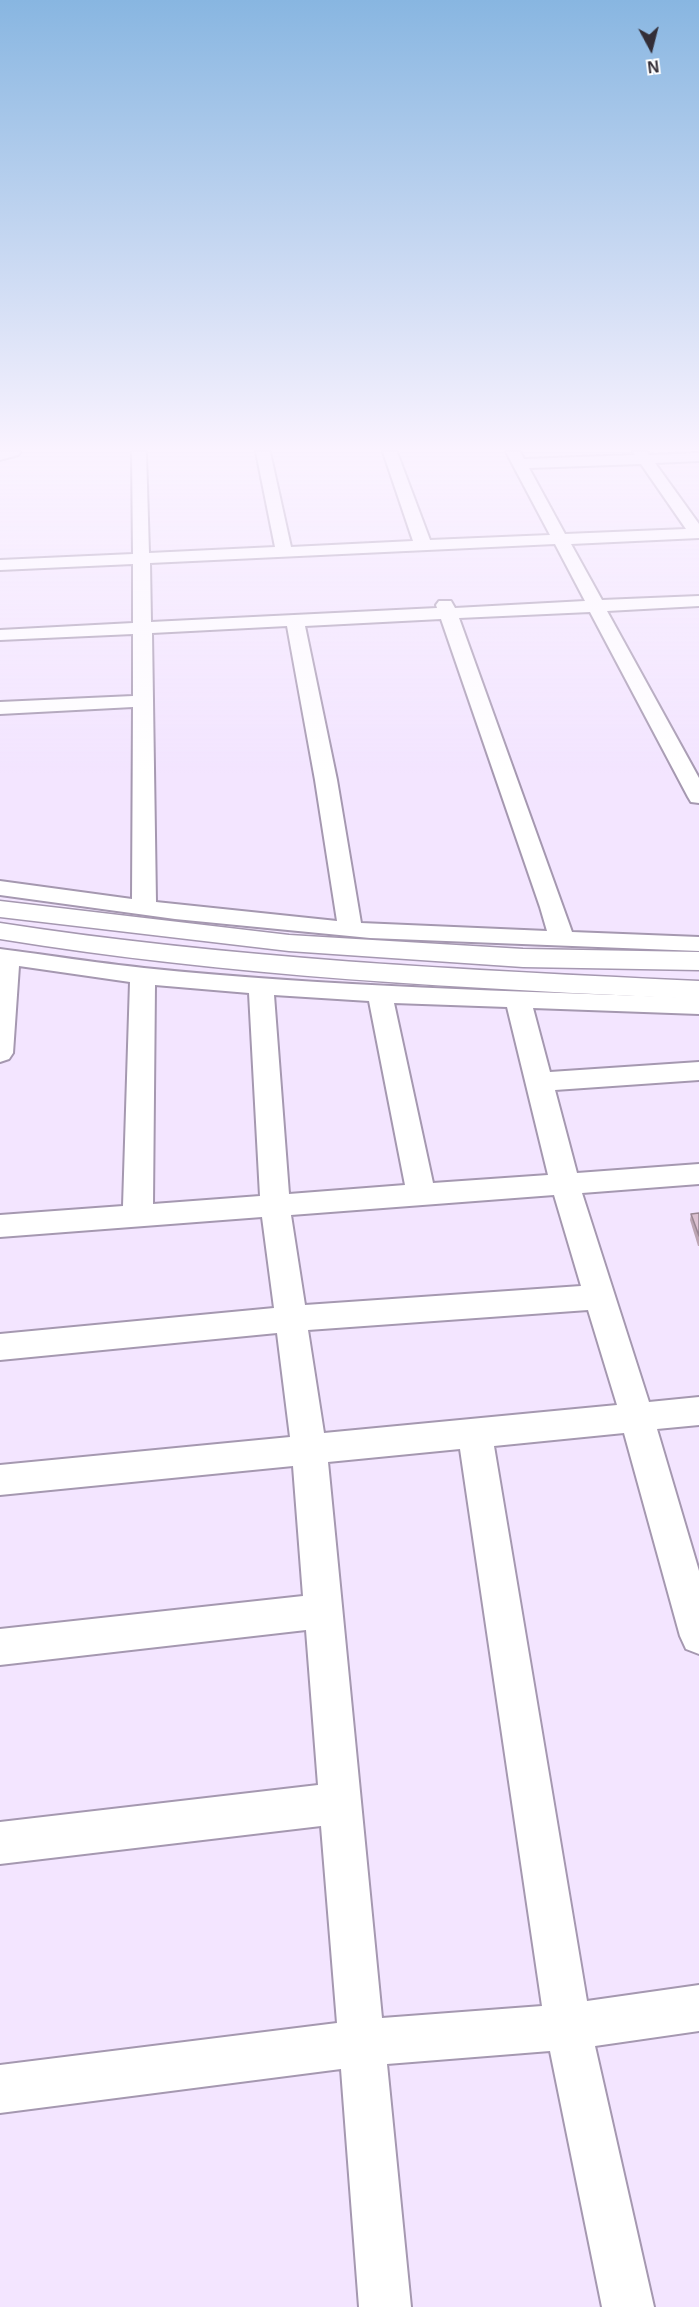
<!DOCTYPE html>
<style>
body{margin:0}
#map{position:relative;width:699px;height:2307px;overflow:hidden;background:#f3e5ff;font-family:Arial,sans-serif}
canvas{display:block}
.north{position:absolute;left:621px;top:18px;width:60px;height:60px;-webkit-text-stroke:4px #fff;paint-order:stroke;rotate:173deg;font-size:16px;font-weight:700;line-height:24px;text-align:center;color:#332e37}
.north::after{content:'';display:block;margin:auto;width:21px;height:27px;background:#332e37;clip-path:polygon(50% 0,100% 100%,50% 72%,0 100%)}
</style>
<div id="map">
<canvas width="699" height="2307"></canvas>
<div class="north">N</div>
</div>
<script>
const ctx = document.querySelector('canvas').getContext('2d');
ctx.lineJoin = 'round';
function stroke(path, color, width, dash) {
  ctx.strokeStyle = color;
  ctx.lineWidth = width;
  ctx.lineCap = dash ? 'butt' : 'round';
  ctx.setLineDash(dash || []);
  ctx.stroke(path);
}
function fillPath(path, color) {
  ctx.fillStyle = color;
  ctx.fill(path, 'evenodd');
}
const minor = new Path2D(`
 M0,452H20L18,455L0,460Z
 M132,452H146L149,553L275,547L256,452H270L291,547L413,541L383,452H397L430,540L550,535L506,452H520L524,459L635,455L633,452H647L649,455L699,453V461L655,463L699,524V538L571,544L602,600L699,596V606L607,611L699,778V803L691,802L688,797L590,612L459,618L572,932L699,937V951L370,938L175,919L0,895V881L132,899L133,707L0,714V702L133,696V634L0,640V630L133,623V564L0,570V560L133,554ZM641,464L686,529L565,534L529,468ZM555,544L585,601L455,608L451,601H439L436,605L437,608L151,622L150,563ZM441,619L540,907L547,931L361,923L337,780L305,626ZM287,626L315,780L337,921L156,902L152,633Z
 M0,949C48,955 96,963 144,968C329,987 514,991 699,998V1014L533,1008L550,1072L699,1062V1080L555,1090L577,1173L699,1164V1184L582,1193L649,1402L699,1397V1425L657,1429L699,1571V1654L686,1649L680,1636L624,1433L494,1446L587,2001L699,1985V2031L595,2046L654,2307H602L550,2051L387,2064L411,2307H359L341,2069L0,2113V2065L337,2023L321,1826L0,1864V1822L318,1785L306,1630L0,1665V1629L303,1596L293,1466L0,1495V1465L290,1437L277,1333L0,1360V1334L274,1308L262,1217L0,1237V1215L123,1206L130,982L19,966L13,1053L9,1059L0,1062ZM155,985L249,993L260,1196L153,1204ZM274,995L369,1001L405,1185L289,1194ZM394,1003L507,1007L548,1175L433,1183ZM554,1195L581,1286L305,1305L291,1215ZM588,1310L617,1405L324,1433L308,1330ZM460,1449L542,2006L382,2018L328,1462Z`);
const major = new Path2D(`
 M0,901L289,935L523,949L699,952V970L523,967L289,951L0,917Z
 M0,923C232,959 465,970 699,981V999C465,988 232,977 0,939Z`);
stroke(minor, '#a598b0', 4);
stroke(major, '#a598b0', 3);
fillPath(minor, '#fff');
fillPath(major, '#fff');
fillPath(new Path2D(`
 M699,1213V1246H698L690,1220L691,1214Z`), '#bca5b3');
const building = new Path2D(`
 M699,1213V1236L691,1214Z`);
fillPath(building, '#dbc0d0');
stroke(building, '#998692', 1.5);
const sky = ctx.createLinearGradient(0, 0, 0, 775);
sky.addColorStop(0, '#88b6e1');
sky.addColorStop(0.58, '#faf3ff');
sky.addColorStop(1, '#faf3ff00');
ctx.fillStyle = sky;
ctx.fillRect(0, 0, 699, 775);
</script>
